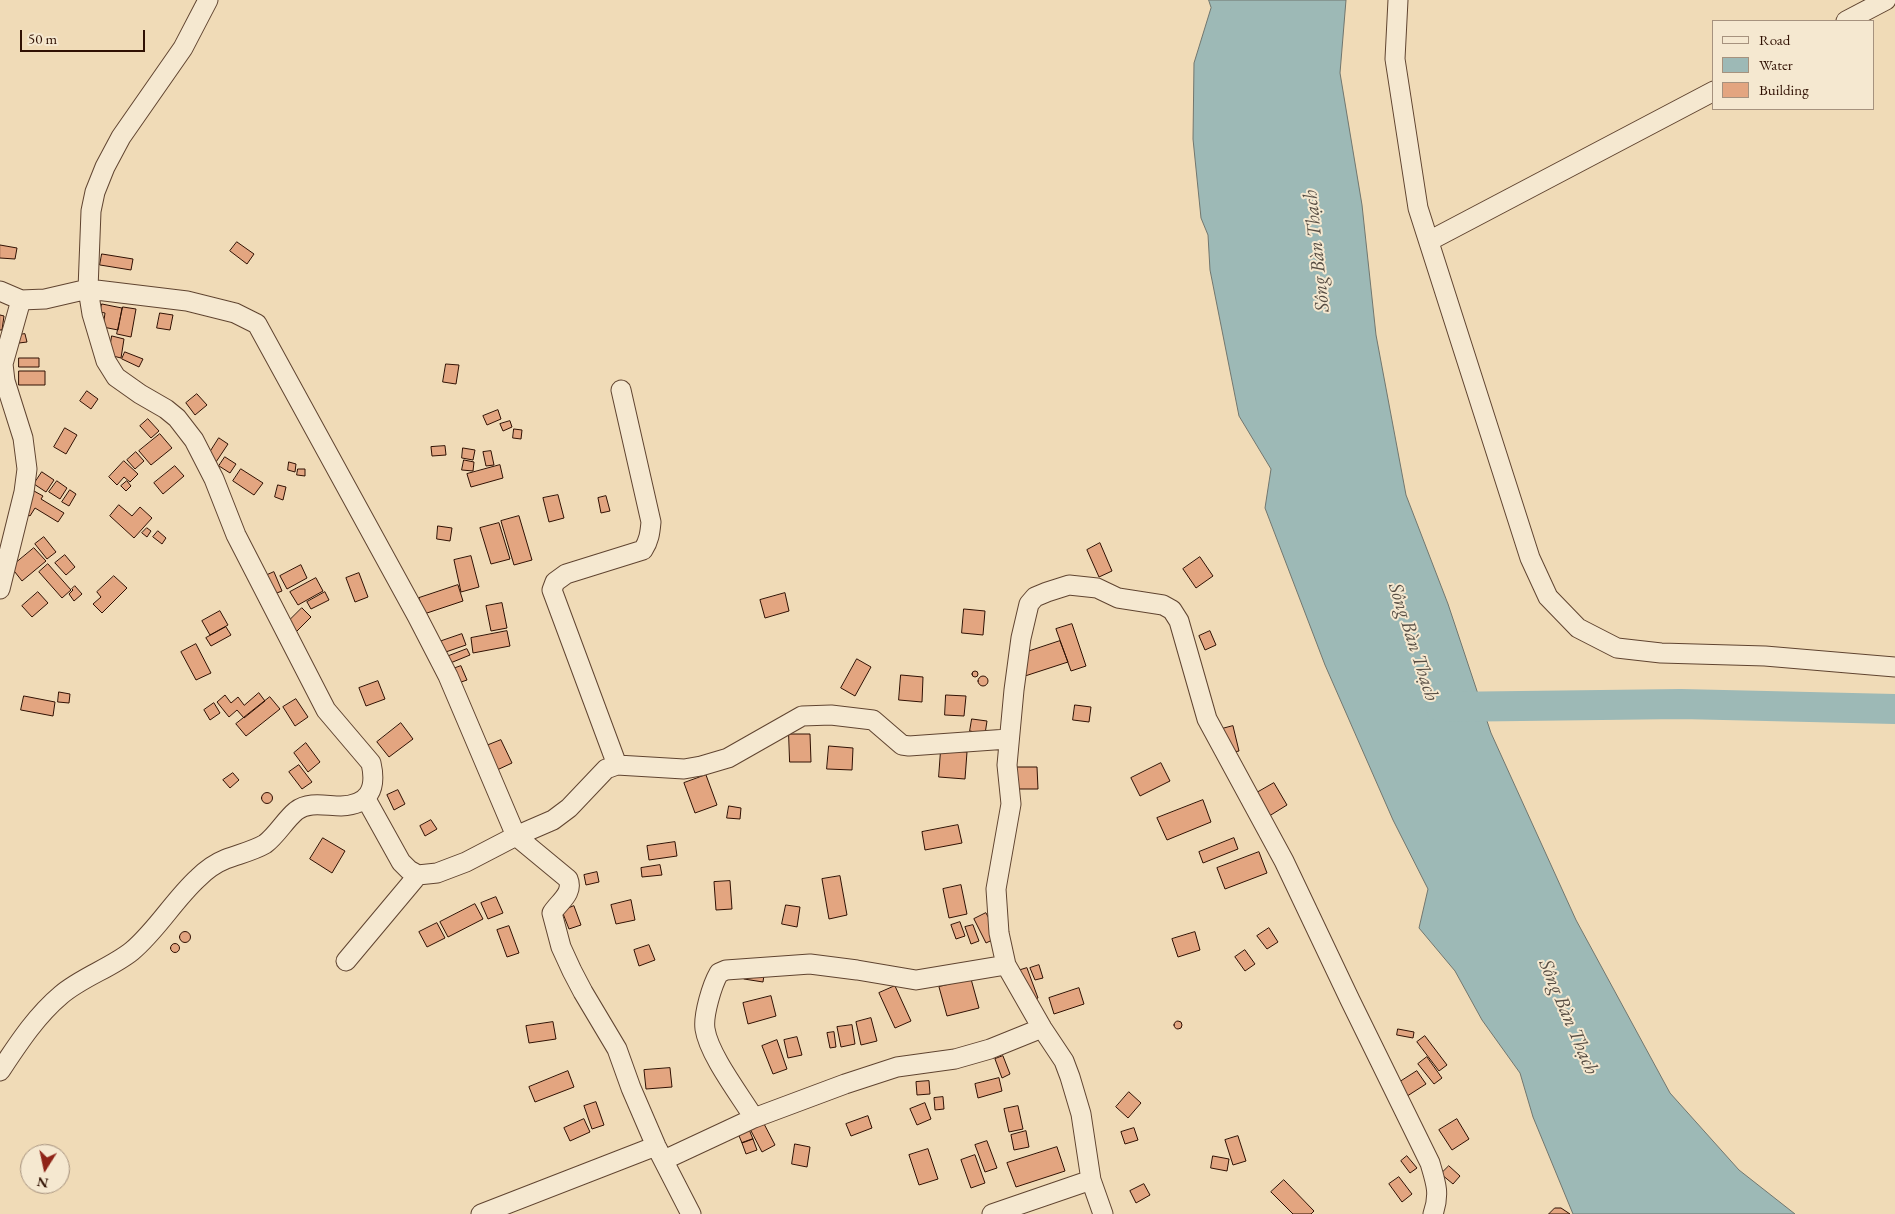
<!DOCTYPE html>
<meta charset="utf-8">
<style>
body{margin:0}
#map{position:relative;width:1895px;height:1214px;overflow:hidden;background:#f0dbb7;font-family:"EB Garamond",serif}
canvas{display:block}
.legend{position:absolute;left:1712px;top:20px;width:162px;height:90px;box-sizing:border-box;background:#f5e8d0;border:1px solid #a6927e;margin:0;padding:6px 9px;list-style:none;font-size:15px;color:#301103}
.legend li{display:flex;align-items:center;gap:10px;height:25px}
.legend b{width:25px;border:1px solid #a6927e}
.north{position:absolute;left:20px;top:1144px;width:50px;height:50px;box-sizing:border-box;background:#f5e8d0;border:1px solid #a6927e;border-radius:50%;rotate:190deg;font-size:14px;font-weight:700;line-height:20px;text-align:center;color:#301103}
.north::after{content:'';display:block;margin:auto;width:18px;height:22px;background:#8f2418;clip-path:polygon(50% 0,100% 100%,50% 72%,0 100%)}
.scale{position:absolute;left:20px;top:30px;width:125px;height:22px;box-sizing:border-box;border:2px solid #301103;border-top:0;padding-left:6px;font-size:15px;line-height:18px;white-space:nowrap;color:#301103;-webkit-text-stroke:4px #f5e8d0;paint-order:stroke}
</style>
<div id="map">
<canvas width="1895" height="1214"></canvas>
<ul class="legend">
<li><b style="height:6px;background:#f5e8d0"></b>Road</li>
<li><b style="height:14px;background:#9db9b6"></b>Water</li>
<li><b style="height:14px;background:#e3a580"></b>Building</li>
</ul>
<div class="north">N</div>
<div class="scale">50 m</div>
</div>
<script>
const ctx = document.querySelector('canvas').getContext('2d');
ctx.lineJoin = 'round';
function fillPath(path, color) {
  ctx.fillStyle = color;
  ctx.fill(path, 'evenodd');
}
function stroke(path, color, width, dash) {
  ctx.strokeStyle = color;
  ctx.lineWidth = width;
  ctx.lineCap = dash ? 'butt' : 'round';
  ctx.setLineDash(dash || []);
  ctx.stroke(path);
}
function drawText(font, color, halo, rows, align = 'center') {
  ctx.font = font + ' "EB Garamond",serif';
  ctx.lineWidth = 4;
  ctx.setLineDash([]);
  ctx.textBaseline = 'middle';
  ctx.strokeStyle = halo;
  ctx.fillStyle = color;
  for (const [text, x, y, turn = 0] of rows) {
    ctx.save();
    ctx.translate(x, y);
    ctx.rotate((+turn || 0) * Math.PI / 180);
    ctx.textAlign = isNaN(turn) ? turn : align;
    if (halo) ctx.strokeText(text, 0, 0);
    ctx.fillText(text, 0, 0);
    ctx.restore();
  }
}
const water = new Path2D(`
 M1209,0H1346L1340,73L1362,205L1376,335L1406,495L1448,604L1491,733L1576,920L1670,1093L1739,1170L1795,1214H1573L1533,1117L1520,1073L1482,1020L1455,971L1419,928L1428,889L1393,820L1325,665L1265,508L1271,469L1239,416L1210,270L1208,235L1201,218L1193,139L1194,63L1211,8Z`);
fillPath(water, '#9db9b6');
stroke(water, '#71766e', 1);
stroke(new Path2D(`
 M1441,707L1681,704L1895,709`), '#9db9b6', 30);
const building = new Path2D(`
 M237,242L254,254L247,264L230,251Z
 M0,245L17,248L15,259L0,258Z
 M102,254L133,259L131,270L100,265Z
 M102,304L122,308L118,330L103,327L105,313L100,312Z
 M123,307L136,309L131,337L117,334Z
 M160,313L173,315L170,330L157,328Z
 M0,315L4,316L2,330H0Z
 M25,334L27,342L19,343L18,335Z
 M112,336L124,339L121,358L109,355Z
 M125,352L143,359L139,367L122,359Z
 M19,358H39V367H19Z
 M446,364L459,365L456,384L443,382Z
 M19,371H45V385H19Z
 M87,391L98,399L91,409L80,401Z
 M197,394L207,405L195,415L186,403Z
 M498,410L501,419L487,425L483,416Z
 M148,419L159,431L151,438L140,426Z
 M510,421L512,427L503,431L500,424Z
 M65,428L77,435L66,454L54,447Z
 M514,429L522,430L521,439L513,438Z
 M160,434L172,448L151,465L139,451Z
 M219,438L228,444L216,462L207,457Z
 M445,446L446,455L432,456L431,447Z
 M463,448L475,450L473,460L462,458Z
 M491,451L494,465L486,466L483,452Z
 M136,452L144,461L135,469L127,460Z
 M225,457L236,464L230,473L219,466Z
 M464,460L474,462L473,471L462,470Z
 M124,461L138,474L130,482L124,477L117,485L109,477Z
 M289,462L296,464L295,472L288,470Z
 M500,465L503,478L471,487L467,474Z
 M175,466L184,476L163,494L154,483Z
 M241,469L263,483L254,495L233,481Z
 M298,469H305V476L297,475Z
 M42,472L54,480L46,492L34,484Z
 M57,481L67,488L60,499L49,492Z
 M127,481L131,486L126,491L121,486Z
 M278,485L286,487L283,500L275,497Z
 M70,490L76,494L69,506L62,502Z
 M34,491L43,496L41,499L64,513L58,522L35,508L30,516L22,511Z
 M558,495L564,518L549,522L543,498Z
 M606,496L610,511L601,513L598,498Z
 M119,505L132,516L140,507L152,518L134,538L110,516Z
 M519,516L532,560L514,565L501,521Z
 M499,523L510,559L491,564L480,528Z
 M438,526L452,528L450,541L437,539Z
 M147,528L151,531L147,537L142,533Z
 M158,531L166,538L162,544L153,537Z
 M44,537L56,552L47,559L35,544Z
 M1100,543L1112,571L1099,577L1087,550Z
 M34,548L46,561L22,581L11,567Z
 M65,555L75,567L66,575L55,563Z
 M471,556L479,587L461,592L454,560Z
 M1200,557L1213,576L1196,588L1183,569Z
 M48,564L71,590L62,598L39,572Z
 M301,565L307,578L287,589L280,576Z
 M274,572L282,591L264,598L256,580Z
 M359,573L368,597L355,602L346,578Z
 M114,576L127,588L102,613L93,604L101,597L97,592Z
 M316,578L323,591L298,605L290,592Z
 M458,585L463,601L424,614L419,598Z
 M75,586L82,594L74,601L69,594L73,590L72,589Z
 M38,592L48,603L32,617L22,606Z
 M325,592L329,600L311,609L307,602Z
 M785,593L789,611L765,618L760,600Z
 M502,603L507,628L491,631L486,606Z
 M302,608L311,617L294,634L285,625Z
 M964,609L985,611L983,635L962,633Z
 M220,611L228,625L210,635L202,621Z
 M1072,624L1086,666L1071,671L1056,629Z
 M226,627L231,635L211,646L206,638Z
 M507,631L510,646L473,653L471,638Z
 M1210,631L1216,645L1205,650L1199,636Z
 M462,634L466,645L437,655L433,644Z
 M1060,641L1068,662L1025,676L1018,655Z
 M196,644L211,673L196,680L181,652Z
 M467,649L470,655L443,666L441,659Z
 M857,659L871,667L855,696L841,688Z
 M461,666L467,680L444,688L439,674Z
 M972 674a3 3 0 1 1 6 0a3 3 0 1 1-6 0Z
 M901,675L923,677L922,702L899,700Z
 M978 681a5 5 0 1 1 10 0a5 5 0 1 1-10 0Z
 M378,681L385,699L366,706L359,688Z
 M59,692L70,694L69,703L58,702Z
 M259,693L265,701L244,718L237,710L229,717L217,702L225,695L231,703L238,697L244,705Z
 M946,695L966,696L964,716L945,715Z
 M24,696L55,702L53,716L21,710Z
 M270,697L280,709L246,736L236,724Z
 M296,699L308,717L295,726L283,707Z
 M214,703L220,713L210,720L204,710Z
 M1075,705L1091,707L1089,722L1073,720Z
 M972,719L987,721L985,734L970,731Z
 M401,723L413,739L389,757L377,742Z
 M1233,726L1239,751L1224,754L1218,730Z
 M789,734H810L811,762H790Z
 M501,740L512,763L497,770L486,746Z
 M306,743L320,762L308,772L294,753Z
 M829,746L853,748L852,770L827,769Z
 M941,750L967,752L965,779L939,777Z
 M1161,763L1170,781L1140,796L1131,778Z
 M299,765L312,782L302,789L289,772Z
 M1013,767H1037L1038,789H1012Z
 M233,773L239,780L230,788L223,780Z
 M706,775L717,805L695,813L684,783Z
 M1274,783L1287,805L1266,818L1253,795Z
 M398,790L405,804L394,810L387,795Z
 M261.5 798a5.5 5.5 0 1 1 11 0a5.5 5.5 0 1 1-11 0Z
 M1203,800L1211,822L1167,840L1157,818Z
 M729,806L741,808L740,819L727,818Z
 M431,820L437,829L425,836L420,826Z
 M958,825L962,843L925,850L922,832Z
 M323,838L345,851L332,873L310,859Z
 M1234,838L1238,849L1203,863L1199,852Z
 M675,842L677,856L649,860L647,846Z
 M1259,852L1267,873L1225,889L1217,868Z
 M660,865L662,875L642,877L641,868Z
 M597,872L599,882L586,885L584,875Z
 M840,876L847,915L829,919L822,879Z
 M730,881L732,909L716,910L714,882Z
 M961,885L967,914L949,918L943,889Z
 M496,897L503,913L488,919L481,903Z
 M631,900L635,920L616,924L611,905Z
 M475,904L483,919L448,937L440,922Z
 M786,905L800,907L797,927L782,924Z
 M574,906L581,925L569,929L562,911Z
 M986,913L992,924L1002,919L1009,932L986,943L974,919Z
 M960,922L965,936L956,939L951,925Z
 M437,923L445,938L427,947L419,932Z
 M973,925L979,941L971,944L965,927Z
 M509,926L519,953L507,957L497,930Z
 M1269,928L1278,942L1267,949L1257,936Z
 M179.5 937a5.5 5.5 0 1 1 11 0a5.5 5.5 0 1 1-11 0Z
 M1195,932L1200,950L1178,957L1172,939Z
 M170.5 948a4.5 4.5 0 1 1 9 0a4.5 4.5 0 1 1-9 0Z
 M649,945L655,960L639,966L634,950Z
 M1245,950L1255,964L1245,971L1235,957Z
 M745,965L765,968L763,982L744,979Z
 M1039,965L1043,978L1035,980L1030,968Z
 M1027,968L1038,998L1022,1004L1011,973Z
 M971,979L979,1008L947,1016L939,987Z
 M895,986L911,1021L895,1028L879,993Z
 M1079,988L1084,1004L1054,1014L1049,998Z
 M771,996L776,1016L748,1024L743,1003Z
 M871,1018L877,1041L861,1045L856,1022Z
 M1174 1025a4 4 0 1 1 8 0a4 4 0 1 1-8 0Z
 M553,1022L556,1039L529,1043L526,1026Z
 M852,1025L855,1044L841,1047L837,1027Z
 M1398,1029L1414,1032L1413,1038L1397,1035Z
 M834,1032L836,1047L830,1048L827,1033Z
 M1425,1036L1447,1065L1439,1071L1417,1042Z
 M797,1037L802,1055L788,1058L784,1040Z
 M777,1040L787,1069L773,1074L762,1046Z
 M1003,1056L1010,1074L1002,1078L995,1059Z
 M1427,1057L1442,1078L1434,1084L1418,1064Z
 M670,1068L672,1087L646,1089L644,1070Z
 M568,1071L574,1087L535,1102L529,1087Z
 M1417,1071L1426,1084L1401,1100L1392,1087Z
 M999,1078L1002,1091L978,1098L975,1084Z
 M929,1081L930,1094L917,1095L916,1082Z
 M1129,1092L1141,1103L1128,1118L1116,1107Z
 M943,1097L944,1109L935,1110L934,1098Z
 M596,1102L604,1125L592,1129L584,1106Z
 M925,1103L931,1119L917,1125L910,1109Z
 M1018,1106L1023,1129L1009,1132L1004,1109Z
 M868,1116L872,1128L851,1136L846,1124Z
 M584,1119L590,1132L570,1141L564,1128Z
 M1457,1119L1469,1139L1452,1150L1439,1130Z
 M762,1120L775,1145L762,1152L749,1127Z
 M748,1127L753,1139L742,1143L737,1131Z
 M1134,1128L1138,1140L1125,1144L1121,1132Z
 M1026,1131L1029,1147L1014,1150L1011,1135Z
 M1238,1136L1246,1161L1233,1165L1225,1140Z
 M753,1139L757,1150L746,1154L742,1143Z
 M987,1141L997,1168L985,1172L975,1145Z
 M795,1144L810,1147L807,1167L792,1164Z
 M1057,1147L1065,1171L1016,1187L1007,1163Z
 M928,1149L938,1179L919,1185L909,1155Z
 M975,1155L985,1183L971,1188L961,1160Z
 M1213,1156L1229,1159L1227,1171L1211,1168Z
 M1407,1156L1417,1168L1410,1173L1401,1161Z
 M1449,1166L1460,1176L1453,1184L1441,1174Z
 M1399,1177L1412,1194L1402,1202L1389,1184Z
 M1284,1180L1314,1211L1311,1214H1293L1271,1192Z
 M1144,1184L1150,1195L1136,1203L1130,1191Z
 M1555,1208H1561L1570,1214H1549Z`);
fillPath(building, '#e3a580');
stroke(building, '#301103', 1);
const minor = new Path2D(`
 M1398,0L1395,59L1418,208L1530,558L1548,597L1578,628L1617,648L1661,653L1765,656L1895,667
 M1846,21L1886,0
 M1429,241L1714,91
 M0,291L21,300L45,299L88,289L187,301L235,313L257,324L417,616L448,676L516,836L568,879C574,893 559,902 552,913L561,947L572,971L583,992L617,1049L631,1088L656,1146L691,1214
 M0,589L24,492L27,469L23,438L5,381L3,364L21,300
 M617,765L552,590L555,582L566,574L643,550C649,541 650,533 651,522L621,390
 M366,799L401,862L409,870L418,875L437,873L466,862L516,836L553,820L569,808L606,769L617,765L684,769L701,766L728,758L802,716L831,715L873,720L902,745L909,746L1008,739
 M346,961L418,875
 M0,1071C18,1044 36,1016 61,995C82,977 111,968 132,951C157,930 174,900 198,878C206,870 216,863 226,859C239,854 253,851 265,844C277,835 285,820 296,811C309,801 326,806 341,806C369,805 377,789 371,763L326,710L236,535L214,479L194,440L177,418L166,409L140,394L116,377L106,361L92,314L88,289L91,211L95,192L105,167L121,137L183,48L208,0
 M754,1118C740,1095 709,1055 705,1029C703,1015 712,985 719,973L726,970L810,964L857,970L916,980L1006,965
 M664,1160L754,1118L845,1084L897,1067L955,1059L990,1049L1042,1028
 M481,1214L656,1146
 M992,1214L1091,1180
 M1103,1214L1091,1180L1081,1114L1070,1077L1064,1061L1042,1028L1006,965L999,933L996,889L1011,804L1007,765L1014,690L1021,638L1029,604L1035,597L1047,592L1069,585L1097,588L1118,598L1163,605L1172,610L1179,621L1207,719L1284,861L1350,1000L1430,1163C1436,1183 1440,1194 1433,1214`);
stroke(minor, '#604430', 21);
stroke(minor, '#f5e8d0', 19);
drawText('italic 20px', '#564c42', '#f5e8d0', [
 ["Sông Bàn Thạch",1317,251,-96],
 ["Sông Bàn Thạch",1413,642,72],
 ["Sông Bàn Thạch",1568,1017,67]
]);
</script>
